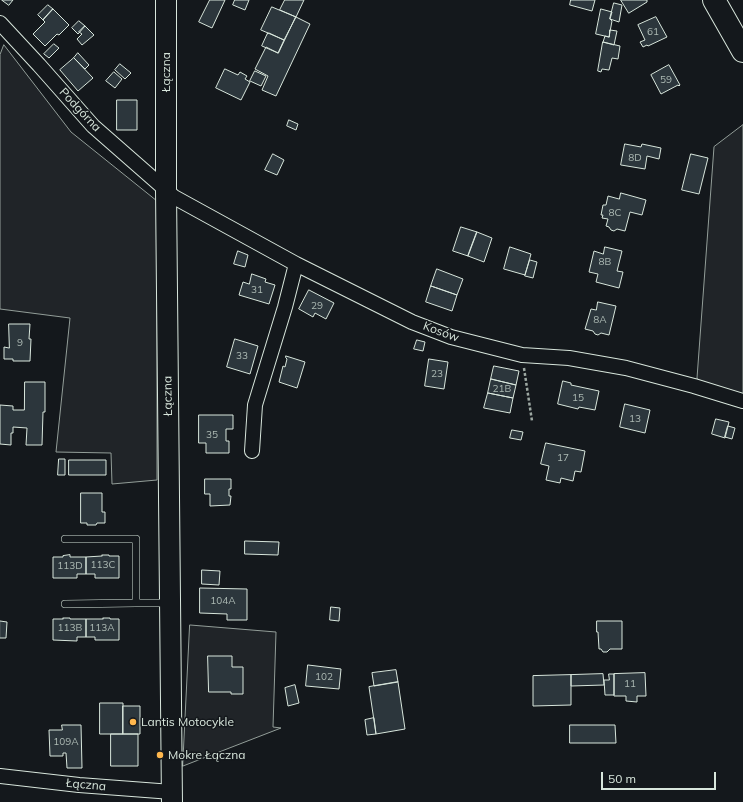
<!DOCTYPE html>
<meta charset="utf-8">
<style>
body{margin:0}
#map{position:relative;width:743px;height:802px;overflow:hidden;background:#14181c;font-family:Mulish,sans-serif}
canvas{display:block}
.scale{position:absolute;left:601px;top:772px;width:115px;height:18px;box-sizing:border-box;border:2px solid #d8e6dc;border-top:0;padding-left:5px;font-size:12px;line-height:14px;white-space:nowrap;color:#d8e6dc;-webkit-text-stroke:3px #14181c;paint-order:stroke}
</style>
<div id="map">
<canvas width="743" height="802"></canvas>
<div class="scale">50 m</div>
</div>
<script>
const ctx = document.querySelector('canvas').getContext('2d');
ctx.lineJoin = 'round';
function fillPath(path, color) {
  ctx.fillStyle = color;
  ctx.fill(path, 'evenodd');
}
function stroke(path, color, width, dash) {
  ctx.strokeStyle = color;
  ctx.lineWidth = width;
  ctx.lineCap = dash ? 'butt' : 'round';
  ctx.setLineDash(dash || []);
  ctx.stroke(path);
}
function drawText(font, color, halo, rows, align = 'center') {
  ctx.font = font + ' Mulish,sans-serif';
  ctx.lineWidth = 3;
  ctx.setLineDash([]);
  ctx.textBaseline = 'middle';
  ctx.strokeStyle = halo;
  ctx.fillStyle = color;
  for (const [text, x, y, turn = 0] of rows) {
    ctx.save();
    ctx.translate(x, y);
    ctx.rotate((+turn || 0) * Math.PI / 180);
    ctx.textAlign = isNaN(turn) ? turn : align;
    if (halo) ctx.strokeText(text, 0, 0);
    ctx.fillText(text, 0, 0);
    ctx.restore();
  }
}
const green = new Path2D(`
 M4,45L71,132L157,201V480L112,484L111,453L56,452L70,318L0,309V55Z
 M743,125V402L704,393L697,378L714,147Z
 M190,625L276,632L273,727L281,728L183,766Z`);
fillPath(green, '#202428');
stroke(green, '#939e99', 1);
const building = new Path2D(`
 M2,0H13L9,5Z
 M210,0H225L212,28L199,22Z
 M235,0H249L245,10L233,5Z
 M285,0H304L296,17L280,10Z
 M571,0H595L592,11L570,5Z
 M621,0H647V2L629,13Z
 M614,3L622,5L619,22L610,19Z
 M48,5L53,9L43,20L38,15Z
 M272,7L296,17L284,40L269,33L267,34L268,33L261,30Z
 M53,9L69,25L59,35L57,34L45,46L33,34L45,22L43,20Z
 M601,9L612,12L610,19L612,21L609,37L596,34Z
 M296,17L310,24L276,96L262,90L268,76L255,69L266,47L278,53Z
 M656,17L667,37L648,46L647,45L643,47L640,42L645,40L638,25Z
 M79,21L85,26L78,34L72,28Z
 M85,26L94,35L82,45L77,39L82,34L79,32Z
 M610,30L617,31L614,45L603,42L605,36L609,37Z
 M268,33L284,40L278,53L262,46Z
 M603,42L620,46L618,59L612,58L609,70L602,69L601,72L598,71Z
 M54,44L59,48L49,58L44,54Z
 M78,53L89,65L85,69L74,58Z
 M74,58L93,78L78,91L60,70Z
 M120,64L131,73L125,79L115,70Z
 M669,65L680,85L679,86L678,85L661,94L651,75Z
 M225,69L238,75L240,72L247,76L245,79L250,82L241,100L216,88Z
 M255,71L266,76L261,86L250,81Z
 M114,72L122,79L115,88L106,81Z
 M117,100H137V130H117Z
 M289,120L298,124L296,130L287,126Z
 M625,144L641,147L642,144L661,148L659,159L647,156L645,169L621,165Z
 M273,154L284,160L277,175L265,170Z
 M691,154L708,158L699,194L682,190Z
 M621,193L646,200L642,215L630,212L625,231L617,229L614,231L611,230L609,227L606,226L608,219L602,218L603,215H601L603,205H606L608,196L619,199Z
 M461,227L477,232L468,256L453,251Z
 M477,232L492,238L484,262L468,256Z
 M510,247L531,254L525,275L504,269Z
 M605,247L622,251L617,271L623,272L619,288L596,282L598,274L589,272L594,251L603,254Z
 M238,251L248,255L245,267L234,264Z
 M530,260L537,262L533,278L525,276Z
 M437,269L463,279L457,295L431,286Z
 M252,274L266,279L265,282L275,285L269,304L239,295L243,282L249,284Z
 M431,286L457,295L452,311L426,302Z
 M309,290L334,303L326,319L315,313L313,317L299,309Z
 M598,302L616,306L609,335L601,333L598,335L595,334L593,331L585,329L591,309L596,310Z
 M9,324H30L29,339H31L30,361H13V359H4V347L9,348Z
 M235,339L258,346L250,374L227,367Z
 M417,340L425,342L423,351L414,349Z
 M286,356L305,362L297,388L279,382L283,366L285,367L287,359L286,358Z
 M429,359L448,362L444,389L425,386Z
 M494,366L519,371L516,385L491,379Z
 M491,379L516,385L513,398L488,393Z
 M563,381L571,383V385L599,391L595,410L579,407L578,409L558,404Z
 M25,382H45V412H43L42,445H26L27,428L13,427V433H11V445L0,444V405L13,406V410H24Z
 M488,393L513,398L510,413L484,408Z
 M625,404L650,410L645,433L620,427Z
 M199,415H233V429H226V441H229V453H206V443H199Z
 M716,419L729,422L725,438L712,434Z
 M728,426L735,428L732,439L725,437Z
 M512,430L523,432L521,440L510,438Z
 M546,443L585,451L581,472L575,471L573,481L561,478L560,483L546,480L549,466L541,464Z
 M59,459H65V475H58Z
 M69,460H106V475H69Z
 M205,479H231V489H229V496H231L230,505L210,506V494H205Z
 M81,493H102V512H105V523H97L96,525H87V523H81Z
 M245,541L279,542L278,555L245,554Z
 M70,555V557H86V574H77V578H53V557H63V556Z
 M102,555H109V556H119V578H95V574H86V557L102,556Z
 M202,570L220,571L219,585L202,584Z
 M200,588L247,589V620H227V614L200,613Z
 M331,607L340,608L339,621L330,620Z
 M63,618H70V619H86V637H77V641L53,640V619H63Z
 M103,618H110V619H119V640H95V637H86V619H103Z
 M0,621L7,622L6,638H0Z
 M597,621H622V649H610L607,652H603L601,649H599L598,632H597Z
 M208,656H232V667H243V694H231V692H209Z
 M308,665L341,669L339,689L306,686Z
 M396,670L398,682L374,686L372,673Z
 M645,673L646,696H637V702L626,701V696H614V674Z
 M603,674L604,685L571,686V675Z
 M609,674H614V695H605L604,680H609Z
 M571,675V705L533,706V676Z
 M398,682L405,729L376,734L369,687Z
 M295,685L299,703L288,706L285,688Z
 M100,703H123V734H100Z
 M123,706H140V734H123Z
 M374,718L376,734L367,735L365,720Z
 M62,725H81L82,768H67L66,753H63V756H50L49,730H62Z
 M570,725H615L616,743H570Z
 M111,734H138V766H111Z`);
fillPath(building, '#2c363c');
stroke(building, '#d8e6dc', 1);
const lane = new Path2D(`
 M65,539H136V603L65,604
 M136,603H169`);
const street = new Path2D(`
 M0,23L39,65L93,126L174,197L296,264L412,322L451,337L522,355L569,358L626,368L694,386L743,401
 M252,451L255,405L285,307L296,264
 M0,776L79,785L172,792`);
const secondary = new Path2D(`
 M166,0V190L172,802`);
const primary = new Path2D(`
 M714,0L743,51`);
stroke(lane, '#d8e6dc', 8);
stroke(street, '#d8e6dc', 16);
stroke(secondary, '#d8e6dc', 22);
stroke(primary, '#d8e6dc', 24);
stroke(new Path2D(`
 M524,368L532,421`), '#9da8a2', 2.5, [3, 2]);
stroke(lane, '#14181c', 7);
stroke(street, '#14181c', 14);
stroke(secondary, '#14181c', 20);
stroke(primary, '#14181c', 22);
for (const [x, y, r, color] of [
 [133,722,4,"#ffb74d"],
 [160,755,4,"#ffb74d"]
]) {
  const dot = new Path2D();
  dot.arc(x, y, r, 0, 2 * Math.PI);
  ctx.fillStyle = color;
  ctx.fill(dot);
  stroke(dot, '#14181c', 1.5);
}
drawText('10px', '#adbab4', null, [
 ["61",653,32],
 ["59",666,80],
 ["8D",635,158],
 ["8C",615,213],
 ["8B",605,262],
 ["31",257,290],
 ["29",317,306],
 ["8A",600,320],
 ["9",20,343],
 ["33",242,356],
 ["23",437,374],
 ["21B",502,389],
 ["15",578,398],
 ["13",635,419],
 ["35",212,435],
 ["17",563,458],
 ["113C",103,565],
 ["113D",70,566],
 ["104A",223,601],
 ["113B",70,628],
 ["113A",102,628],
 ["102",324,677],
 ["11",630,684],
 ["109A",66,742]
]);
drawText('12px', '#d8e6dc', '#14181c', [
 ["Łączna",166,72,-90],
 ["Podgórna",80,110,47],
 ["Kosów",441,332,20],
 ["Łączna",168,396,-91],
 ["Łączna",86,785,5]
]);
drawText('12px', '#d8e6dc', '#14181c', [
 ["Lantis Motocykle",141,722],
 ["Mokre Łączna",168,755]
], 'left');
</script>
